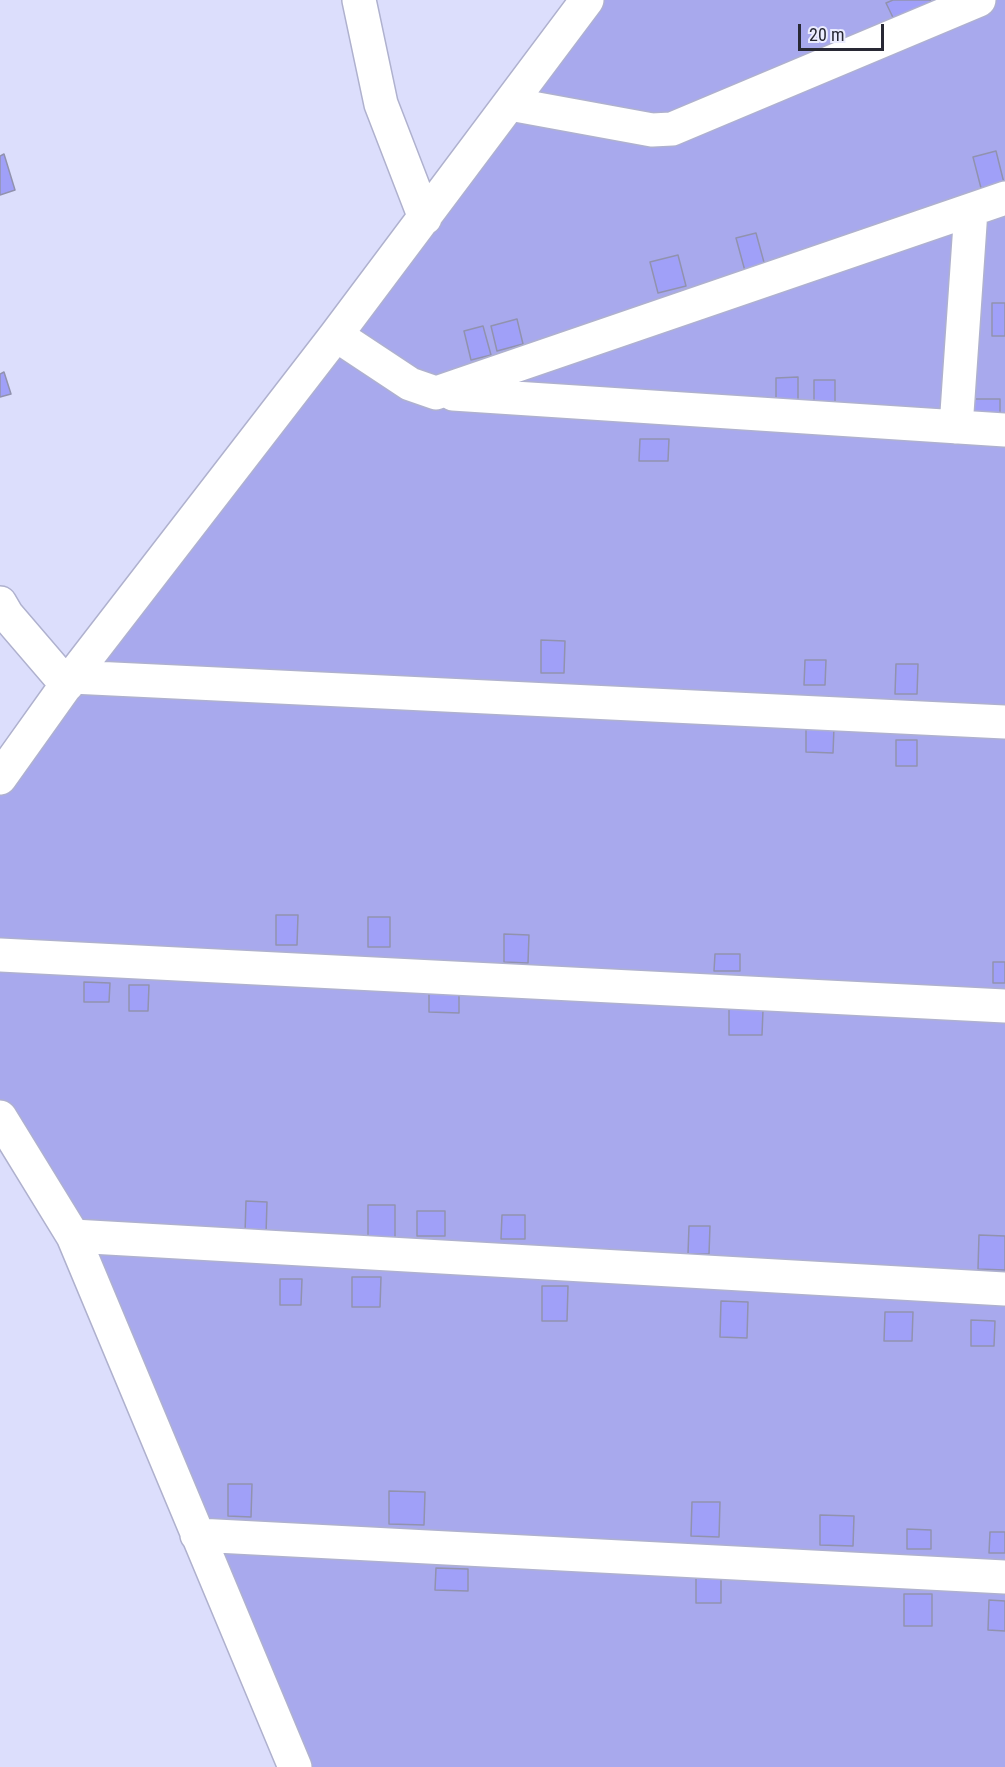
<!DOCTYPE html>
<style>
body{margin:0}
#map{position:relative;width:1005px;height:1767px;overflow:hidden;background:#dcdefc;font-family:"Roboto Condensed",sans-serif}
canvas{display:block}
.scale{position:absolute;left:798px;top:24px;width:86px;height:27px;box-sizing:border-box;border:3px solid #282834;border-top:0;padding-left:8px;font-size:18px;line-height:21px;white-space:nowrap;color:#282834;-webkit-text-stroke:4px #ebecff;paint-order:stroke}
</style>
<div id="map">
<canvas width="1005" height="1767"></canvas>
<div class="scale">20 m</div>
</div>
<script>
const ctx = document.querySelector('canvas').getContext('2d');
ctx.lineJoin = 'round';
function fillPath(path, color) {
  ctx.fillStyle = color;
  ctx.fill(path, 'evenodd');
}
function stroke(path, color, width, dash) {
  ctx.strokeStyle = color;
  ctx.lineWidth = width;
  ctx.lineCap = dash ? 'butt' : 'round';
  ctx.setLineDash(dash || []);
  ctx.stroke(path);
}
fillPath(new Path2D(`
 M587,0H1005V1767H295L197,1535L0,1117V778Z`), '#a8a9ed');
const building = new Path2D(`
 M893,0H930L936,12L899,30L886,3Z
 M996,151L1004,183L981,188L973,157Z
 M4,154L15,190L0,195V156Z
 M756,233L765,266L745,271L736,238Z
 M678,255L686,286L658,293L650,262Z
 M992,303H1005V336H992Z
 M517,319L523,344L497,351L491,326Z
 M483,326L491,355L471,360L464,331Z
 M4,372L11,394L0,397V374Z
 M798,377V406H776V378Z
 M814,380H835V408H814Z
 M972,399H1000V420H972Z
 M640,439H669L668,461H639Z
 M541,640L565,641L564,673H541Z
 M805,660H826L825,685H804Z
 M896,664H918L917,694H895Z
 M806,726L834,727L833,753L806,752Z
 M896,740H917V766H896Z
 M276,915H298L297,945H276Z
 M368,917H390V947H368Z
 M504,934L529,935L528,963L504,962Z
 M715,954H740V971H714Z
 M993,962H1005V983H993Z
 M84,982L110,983L109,1002H84Z
 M129,985H149L148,1011H129Z
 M429,992H459V1013L429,1012Z
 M729,1009L763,1010L762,1035H729Z
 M246,1201L267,1202L266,1235L245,1234Z
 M368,1205H395V1238H368Z
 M417,1211H445V1236H417Z
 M502,1215H525V1239H501Z
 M689,1226H710L709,1254H688Z
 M979,1235L1005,1236V1270L978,1269Z
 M352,1277H381L380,1307H352Z
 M280,1279H302L301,1305H280Z
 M542,1286H568L567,1321H542Z
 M721,1301L748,1302L747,1338L720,1337Z
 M885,1312H913L912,1341H884Z
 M971,1320L995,1321L994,1346H971Z
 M228,1484H252L251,1517L228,1516Z
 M389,1491L425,1492L424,1525L389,1524Z
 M692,1502H720L719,1537L691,1536Z
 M820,1515L854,1516L853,1546L820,1545Z
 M907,1529L931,1530V1549H907Z
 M990,1532H1005V1553H989Z
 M436,1568L468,1569V1591L435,1590Z
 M696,1577H721V1603H696Z
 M904,1594H932V1626H904Z
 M989,1600L1005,1601V1631L988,1630Z`);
fillPath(building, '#a0a0f8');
stroke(building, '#9192ae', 1.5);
const minor = new Path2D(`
 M359,0L381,104L425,218
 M510,104L652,130L672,129L979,0
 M336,335L410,384L436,393L1005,198
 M453,394L1005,430
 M956,427L971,210
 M0,603L7,615L67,685
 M72,677L1005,722
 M0,778L72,677L336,335L587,0
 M0,955L1005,1006
 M0,1117L73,1236L295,1767
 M73,1236L1005,1289
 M197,1535L1005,1577`);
stroke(minor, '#afb1ce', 36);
stroke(minor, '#fff', 33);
</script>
